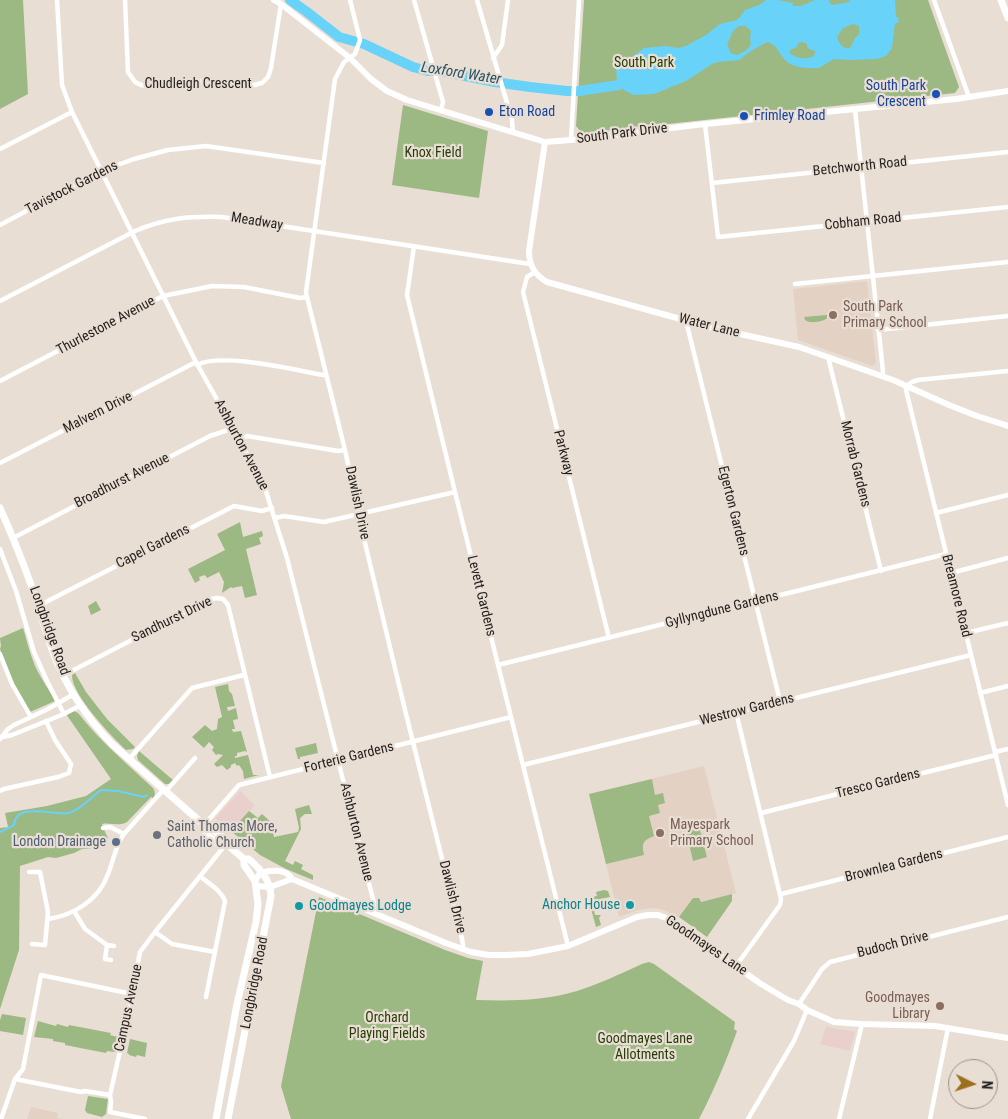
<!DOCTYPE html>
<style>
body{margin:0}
#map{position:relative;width:1008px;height:1119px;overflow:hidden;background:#e9ded4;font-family:"Roboto Condensed",sans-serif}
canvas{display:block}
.north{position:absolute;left:948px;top:1059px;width:50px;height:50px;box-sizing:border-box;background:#e9ded4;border:1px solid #9a928a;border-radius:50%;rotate:94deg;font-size:14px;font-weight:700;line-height:20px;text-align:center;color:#231f1c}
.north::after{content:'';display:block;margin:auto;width:18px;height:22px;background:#9b711f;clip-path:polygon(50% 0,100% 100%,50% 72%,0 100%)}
</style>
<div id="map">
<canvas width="1008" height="1119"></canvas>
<div class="north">N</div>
</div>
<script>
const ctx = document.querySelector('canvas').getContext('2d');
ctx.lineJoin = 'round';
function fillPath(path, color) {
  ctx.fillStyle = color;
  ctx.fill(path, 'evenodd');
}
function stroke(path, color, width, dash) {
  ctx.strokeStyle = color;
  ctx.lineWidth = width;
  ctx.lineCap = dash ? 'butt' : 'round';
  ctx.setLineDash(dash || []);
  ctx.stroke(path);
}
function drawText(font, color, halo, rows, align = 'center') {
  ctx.font = font + ' "Roboto Condensed",sans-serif';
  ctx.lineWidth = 4.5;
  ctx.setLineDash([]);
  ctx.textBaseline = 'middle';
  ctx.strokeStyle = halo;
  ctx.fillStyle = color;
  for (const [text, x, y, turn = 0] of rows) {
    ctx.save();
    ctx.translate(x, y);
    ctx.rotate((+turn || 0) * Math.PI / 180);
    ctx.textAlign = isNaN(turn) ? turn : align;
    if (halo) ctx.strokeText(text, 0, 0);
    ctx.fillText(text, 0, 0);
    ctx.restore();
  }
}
fillPath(new Path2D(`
 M240,791L255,805L231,831L215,818Z
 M826,1026L838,1029L854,1031L855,1033L850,1051L820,1044Z`), '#ead0cd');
fillPath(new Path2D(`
 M867,281L876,363L872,366L798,340L793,289Z
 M704,766L736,893L700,902L693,898L679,917L663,910L654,908L638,910L619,917L589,794Z
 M31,1107L58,1113L57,1118L64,1119H27Z`), '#e3d2c4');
fillPath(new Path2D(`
 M0,0H23L28,94L0,109Z
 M584,0H928L959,87L955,93L584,133L581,132L576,126Z
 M403,105L488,131L479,198L392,185Z
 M827,315V318C823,322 810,324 805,320L804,317Z
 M240,522L243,537L262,531L263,536L259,538L261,544L246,549L257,595L245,598L242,586L232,588L231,587L222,593L224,582L219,572L207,578L205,575L199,577L200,580L195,583L188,569L225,550L217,534Z
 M96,601L101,610L91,615L88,606Z
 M23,628C27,641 30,654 35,666C41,679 49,689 55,701L30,712L12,681L0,649L1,646L0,638Z
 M75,673L86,692L107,719L135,747L133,749L126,750C112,737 71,694 72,675Z
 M228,684L229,691L232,694L235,706L227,707L228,711L236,708L238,719L233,720L235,729H232L233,732L241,731L247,752L245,751L237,753V756H235V758L248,755L253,775H259L244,779L243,771L239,765L237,766L235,763L231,765V767L227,770L222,765L217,767L214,764L223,755L218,754L216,755L212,750L214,747L209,742L204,748L192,737L205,725L212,731L217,729L218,719L222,717L215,687Z
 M74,711L78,713C100,741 127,764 153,788C155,792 156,795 153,798L151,797L127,822C119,827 111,822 102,824L105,832L108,838L100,841V845L94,848L82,849L74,853L56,858L48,857L20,866L19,950L0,1009V828L8,827L5,813L47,806L86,796L111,779L66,714Z
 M316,743L318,753L300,757V759H298L295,748Z
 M139,751L173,780L169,784H165L138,760L137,756Z
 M652,779L655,795L663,793L665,803L658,805L660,813L649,816L654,836C642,841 642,843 644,855L606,864L589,794Z
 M309,805L312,814H305L300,818L301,829L285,861L293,865L295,861L303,865L301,869L313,875V880L286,869L260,855L231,831L249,811L258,818L262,814L271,822L274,837L298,832L299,828L295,809Z
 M698,823L707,857L693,861L685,826Z
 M604,890L608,891L610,897L600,899L601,904L593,906L595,915H601L599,918L601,925L596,927L588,898L597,896L596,892Z
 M732,894V901L707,937L679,917L693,898H699L701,902Z
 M319,897L445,950L468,958L483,961L476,1000C510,1001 544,1001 577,991C599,984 620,974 642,964L649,962L654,964L735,1022L734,1029L737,1031C726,1062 714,1090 699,1119H291L281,1086Z
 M2,1014L26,1018L23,1035L0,1031V1020Z
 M38,1021L56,1026L57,1024L68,1027L69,1025L111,1033L110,1035L118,1037L115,1052L107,1051L106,1053L65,1045V1043L53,1041V1039L34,1037Z
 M130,1039L147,1043L145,1057L137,1055L136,1057L129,1055V1054L127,1053Z
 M88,1096L108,1099L106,1114L102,1117L87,1113L85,1110Z`), '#9cb883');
fillPath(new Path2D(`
 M766,0H777L793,3V6H801L815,0H829V2L832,5L849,2L850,0H895L896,15V17L899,18L898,23H895L892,48L886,56L877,59L849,60L834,59L819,68H805L795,66L787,62L781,55L775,46L770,43L767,42L751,51L739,60L718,62L712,64L686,81L654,94L634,95L624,90L617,81L616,68L618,64L621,61L629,59L644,48L666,46L678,48L686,46L706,35L720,24L737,20L740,17L745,10L759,5ZM853,24L859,26V34L855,38L850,48C843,49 839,44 837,37L843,28ZM739,26H746L751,31L750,39L751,45L745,51L737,55L731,53L727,45L733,31ZM803,42L807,44V47L809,49L815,51L814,56C806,60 797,59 790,53V50L797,47L798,43Z`), '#69d2f8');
stroke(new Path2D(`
 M0,832L14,825C16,801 54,816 69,813C82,809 90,798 101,790L118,791L144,797L147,795`), '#69d2f8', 2);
stroke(new Path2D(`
 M290,0L307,12L339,37L364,44L413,67L428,71H441L495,82L530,87L567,91H579L619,85`), '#69d2f8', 10);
stroke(new Path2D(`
 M57,0L62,85L72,112L196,362L263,482L287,558L374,903L372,912
 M125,0L128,72L135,82L141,85L149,86L190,82L215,81L254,85L262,83L268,77L271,68L281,4
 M350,0L360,40L355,54L344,62L335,79L306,292L307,297L345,450L365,543L405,710L462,939L463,945L461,949
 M414,0L443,102L441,110
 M477,0L512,120L513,133
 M934,0L969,97
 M493,58L502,45L508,0
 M855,110L881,352L883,372L882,376
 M705,124L718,237L1008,207
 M571,140L579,0
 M0,149L72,112
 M712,183L1008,152
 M0,225L101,171L134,159L168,150L206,146L324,163
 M414,246L407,295L455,492L568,946
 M535,272L527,277L523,292L609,638
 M795,284L1008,262
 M0,301L135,231C166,218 189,216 222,217L530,264
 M688,321L687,325L780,701
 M878,330L1008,316
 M830,358L829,361L881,571
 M197,365C221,352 295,370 323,375H326
 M1008,371L918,380L912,382L906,386V390L1008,805
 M0,381L163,296L212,286L244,287L300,298L307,297
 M240,440L247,436L338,451L345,450
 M0,463L196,362
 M936,513L1008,495
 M275,518L284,516L324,522L455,492
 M13,538L210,436L234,428
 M0,549L16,591L34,652L47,681L64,714
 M951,573L1008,558
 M38,606L234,506L262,511L272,508
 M966,633L1008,623
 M0,654L12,684L31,717
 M498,665L946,554
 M64,675L211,599L217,598L223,599L228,605L270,777
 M980,693L1008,686
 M3,737L12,735L64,714L81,705
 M0,739L8,729L14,725L48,709L74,694
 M995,752L1008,749
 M129,759L192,688L244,675
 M523,765L971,655
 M0,791L4,789L58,777L69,773L71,764L55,740L46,721
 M166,791L195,758
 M761,813L996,755
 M204,825L239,785L511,717
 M103,828L110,827L124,834
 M29,872H40L48,912L45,945L32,944
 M200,876C209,884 221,890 225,901L206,997
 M781,894L1008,837
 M74,911L85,929L107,945L114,946
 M48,919C74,915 99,900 108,874C114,860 115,846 124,834L164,789
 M155,932L172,944L215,952
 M107,945L105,959L111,960
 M736,966L780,905L781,899L736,712
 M799,1004L822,969L830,962L1008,917
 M15,1079L81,1092L85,1091L110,1095
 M1,1119L15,1079L23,1069L41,975L132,994
 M145,1119L110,1112L111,1102L110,1095L127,1020L140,952L155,932L226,844
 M748,1119L794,1041L807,1010
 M839,1119L862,1024
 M930,1119L948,1028`), '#fff', 4.5);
stroke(new Path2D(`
 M274,0L281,4L350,58L371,79L387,91L407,100L545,142L571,140L705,124L956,99L1008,91
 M545,142L529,251C529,266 535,275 547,282L713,328L799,347L893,380L949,405L977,416L1008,426
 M255,881L260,873C270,870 286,868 292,879L446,943L471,952L489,955H506L528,954L568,946L637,917L648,915H658L666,918L682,928L761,984L788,1000L799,1004L807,1010L834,1022L862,1024L935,1026L1008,1038
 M256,886L270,887L292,879`), '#fff', 6);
stroke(new Path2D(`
 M1001,0L1008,18
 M0,508C11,533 21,557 30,582C39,606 45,631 54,655C67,688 88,719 112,744L204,825L211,828L222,837L223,841L244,859H249C261,870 270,879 271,896L228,1119
 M204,825L206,834L217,843L223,841
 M216,1119L237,1004L256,922L258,904L255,881L244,865V859`), '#fff', 7);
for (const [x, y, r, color] of [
 [936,94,5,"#1a4fb4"],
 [489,112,5,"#1a4fb4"],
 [744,116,5,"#1a4fb4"],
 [833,315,5,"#8d6e63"],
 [660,833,5,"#8d6e63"],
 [157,835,5,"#6b7280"],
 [116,842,5,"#5c6f8a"],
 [630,905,5,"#0f9aa8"],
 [299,906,5,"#0f9aa8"],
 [940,1006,5,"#8d6e63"]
]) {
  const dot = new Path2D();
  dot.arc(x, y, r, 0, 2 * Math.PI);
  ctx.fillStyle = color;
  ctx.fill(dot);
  stroke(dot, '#e9ded4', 2);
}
drawText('14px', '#273f07', '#e9ded4', [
 ["South Park",644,63],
 ["Knox Field",433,153],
 ["Orchard",387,1018],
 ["Playing Fields",387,1034],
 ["Goodmayes Lane",645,1039],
 ["Allotments",645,1055]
]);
drawText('14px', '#231f1c', '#e9ded4', [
 ["Chudleigh Crescent",198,84],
 ["South Park Drive",622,134,-7],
 ["Betchworth Road",860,167,-6],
 ["Tavistock Gardens",72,188,-27],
 ["Meadway",257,222,9],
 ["Cobham Road",863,222,-6],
 ["Thurlestone Avenue",106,326,-28],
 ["Water Lane",709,326,14],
 ["Malvern Drive",98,413,-27],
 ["Ashburton Avenue",241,445,62],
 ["Parkway",563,453,76],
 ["Morrab Gardens",855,464,76],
 ["Broadhurst Avenue",122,481,-27],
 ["Dawlish Drive",357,503,78],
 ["Egerton Gardens",733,511,76],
 ["Capel Gardens",153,547,-27],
 ["Levett Gardens",481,596,76],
 ["Breamore Road",956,596,76],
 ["Gyllyngdune Gardens",722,610,-14],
 ["Sandhurst Drive",172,620,-26],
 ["Longbridge Road",49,631,70],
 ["Westrow Gardens",747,710,-14],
 ["Forterie Gardens",349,758,-14],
 ["Tresco Gardens",878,784,-14],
 ["Ashburton Avenue",356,832,76],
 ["Brownlea Gardens",894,866,-14],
 ["Dawlish Drive",452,897,76],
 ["Budoch Drive",893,945,-14],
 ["Goodmayes Lane",706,946,34],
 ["Longbridge Road",255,983,-79],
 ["Campus Avenue",129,1008,-78]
]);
drawText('14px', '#164399', '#e9ded4', [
 ["South Park",926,86,"right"],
 ["Crescent",926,102,"right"],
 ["Eton Road",499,112],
 ["Frimley Road",754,116]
], 'left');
drawText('14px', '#785e54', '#e9ded4', [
 ["South Park",843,307],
 ["Primary School",843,323],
 ["Mayespark",670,825],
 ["Primary School",670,841],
 ["Goodmayes",930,998,"right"],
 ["Library",930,1014,"right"]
], 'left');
drawText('14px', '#5b616d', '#e9ded4', [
 ["Saint Thomas More,",167,827],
 ["Catholic Church",167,843]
], 'left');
drawText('14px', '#4e5e75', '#e9ded4', [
 ["London Drainage",106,842]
], 'right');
drawText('14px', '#0d838f', '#e9ded4', [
 ["Anchor House",620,905],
 ["Goodmayes Lodge",309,906,"left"]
], 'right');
drawText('italic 15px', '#265364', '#e9ded4', [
 ["Loxford Water",461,74,9]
]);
</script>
